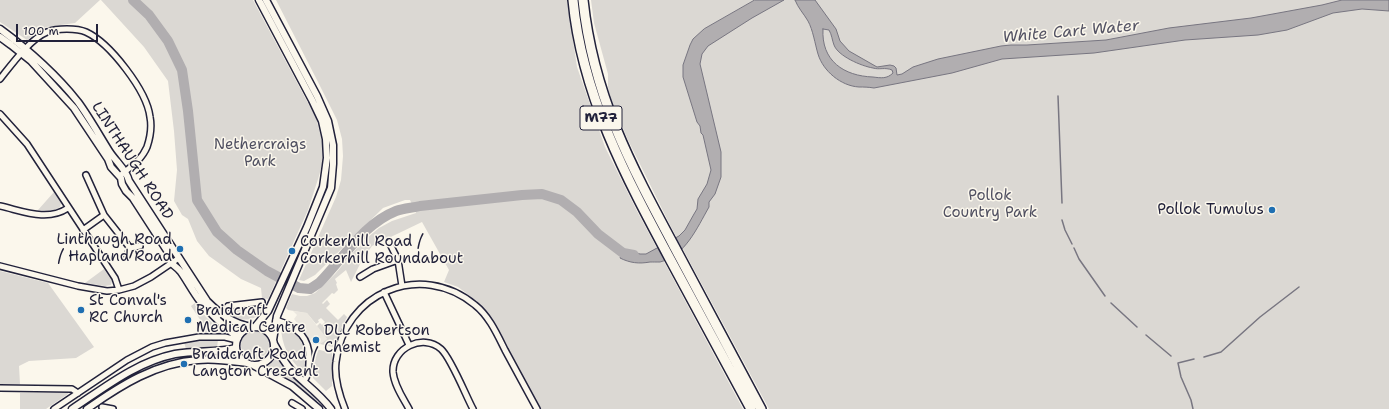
<!DOCTYPE html>
<style>
body{margin:0}
#map{position:relative;width:1389px;height:409px;overflow:hidden;background:#fbf7ec;font-family:"Shantell Sans",sans-serif}
canvas{display:block}
.scale{position:absolute;left:16px;top:24px;width:82px;height:18px;box-sizing:border-box;border:2px solid #22223b;border-top:0;padding-left:5px;font-size:12px;line-height:14px;white-space:nowrap;color:#22223b;-webkit-text-stroke:3px #fbf7ec;paint-order:stroke}
</style>
<div id="map">
<canvas width="1389" height="409"></canvas>
<div class="scale">100 m</div>
</div>
<script>
const ctx = document.querySelector('canvas').getContext('2d');
ctx.lineJoin = 'round';
function fillPath(path, color) {
  ctx.fillStyle = color;
  ctx.fill(path, 'evenodd');
}
function stroke(path, color, width, dash) {
  ctx.strokeStyle = color;
  ctx.lineWidth = width;
  ctx.lineCap = dash ? 'butt' : 'round';
  ctx.setLineDash(dash || []);
  ctx.stroke(path);
}
function drawText(font, color, halo, rows, align = 'center') {
  ctx.font = font + ' "Shantell Sans",sans-serif';
  ctx.lineWidth = 3;
  ctx.setLineDash([]);
  ctx.textBaseline = 'middle';
  ctx.strokeStyle = halo;
  ctx.fillStyle = color;
  for (const [text, x, y, turn = 0] of rows) {
    ctx.save();
    ctx.translate(x, y);
    ctx.rotate((+turn || 0) * Math.PI / 180);
    ctx.textAlign = isNaN(turn) ? turn : align;
    if (halo) ctx.strokeText(text, 0, 0);
    ctx.fillText(text, 0, 0);
    ctx.restore();
  }
}
fillPath(new Path2D(`
 M293,311L307,313L327,339L320,344L314,345L294,319L297,315Z`), '#ebe7df');
fillPath(new Path2D(`
 M0,0H100L75,23L46,27L27,40L0,22Z
 M101,0H253L316,118L322,141L323,160L319,176L308,210L268,299L262,298L261,288L241,279L209,256L197,241L188,219L182,215L174,201L177,170L174,131L168,81L144,47Z
 M276,0H567L577,67L605,147L637,211L743,409H538L491,317L466,293L458,287L444,282L449,270L422,222L372,246L362,260L351,282L346,270L335,279L337,283L336,284L338,290L334,294L332,293L322,303L323,304L327,300L330,304L326,308L338,320L344,314L347,317L341,329L333,347L320,344L327,339L317,326L320,323L322,325L325,322L321,318L318,320L319,322L316,324L307,313L288,310L286,308L292,294L300,296H307L315,293L335,274L362,242L379,228L392,221L416,213L410,200H405L383,208L315,275L304,281L299,280L336,197L341,180L343,156L342,139L337,120L318,82Z
 M591,0H1389V409H769L671,227L627,138L610,97L608,87V74L594,23Z
 M54,192L61,203L60,207L53,211L38,210Z
 M104,269L112,281L111,285L105,286L85,283Z
 M0,271L48,283L94,347L76,358L29,361L19,366L20,384H0Z
 M195,303L206,317L220,330L222,333H201V330L205,327L191,306Z
 M256,305L264,306C259,323 239,323 227,312L230,309L240,307L244,310L241,311V314L253,313V310L249,309L252,306Z
 M281,325C300,331 312,354 304,373C289,360 281,345 281,325Z
 M241 345a14 14 0 1 1 28 0a14 14 0 1 1-28 0Z
 M199,340H218L217,348L186,349L184,342Z
 M316,349L332,353V386L326,391L313,378Z
 M276,358H278L290,374L317,399V401L315,402C300,390 285,378 267,370L266,368Z
 M20,393H68V394L46,409H20Z`), '#dbd8d3');
const water = new Path2D(`
 M755,0H784L752,18L708,46L702,54L700,64L721,152V177L715,194L709,202V207C697,228 685,256 660,262C656,262 653,262 650,262C639,264 630,263 620,258L624,249L640,254H646L679,236L685,230L694,214L697,209L698,199L707,184L711,170L703,135L701,133L700,126L697,122L683,77V65L690,45L693,39L704,29Z
 M795,0H815L836,29L840,41L849,51L877,67L890,65L894,66L896,68L897,75L902,74L913,67L938,59L1001,46L1011,45H1027L1106,40L1169,28L1251,18L1322,5L1342,0H1389V11L1362,9L1333,13L1287,30L1258,35L1185,40L1094,53L1002,59L952,73L874,88C868,87 864,87 859,87C841,86 823,71 818,54C815,44 813,30 808,21C804,14 798,8 795,0ZM823,29L829,30C832,35 832,40 834,45C838,56 861,66 873,68C879,70 885,67 892,70L893,73C887,79 881,78 873,77C844,76 821,61 823,29Z`);
fillPath(water, '#b1aeb0');
stroke(water, '#787681', 1);
stroke(new Path2D(`
 M1058,96L1062,203
 M1062,220L1065,230L1072,244
 M1074,248L1079,259L1105,296
 M1111,303L1137,327
 M1146,335L1171,356
 M1204,357L1221,352L1260,317L1299,287
 M1193,409L1191,400L1181,377L1178,363L1194,359`), '#787681', 1.5);
stroke(new Path2D(`
 M133,0L149,15L168,41L182,70L188,111L197,200L217,232L237,250L267,271L299,288L310,289L319,283C343,259 363,224 396,211C404,208 412,208 420,206L522,195L542,194L561,200L577,212L598,234L623,253L634,255`), '#b1aeb0', 10);
const minor = new Path2D(`
 M0,79C12,64 30,39 47,32C57,28 77,28 86,32C110,43 147,91 150,117C152,127 150,138 147,147C142,159 132,166 122,174
 M0,114L27,144L115,278L119,290
 M86,175L104,215L130,248
 M0,206C23,211 47,222 68,208
 M83,230L104,215
 M389,242L398,260L402,286
 M127,256L130,248L140,246
 M0,266L78,286L107,291L119,290L134,286L151,277L179,258
 M360,277L373,269L398,260
 M384,292L409,345
 M216,318L228,306L262,302
 M276,320C298,327 311,338 309,363C309,369 308,376 304,381
 M0,388L72,389L78,393
 M292,403L302,409
 M102,407L113,409
 M54,409L127,360L152,347L165,343L199,337H225L237,340
 M345,409C339,394 334,378 336,362C343,293 421,260 475,305C489,316 497,334 505,350C516,370 526,389 537,409
 M409,409C403,398 394,385 393,372C392,348 423,333 441,349C451,358 466,396 473,409`);
const tertiary = new Path2D(`
 M266,0L317,96L328,121L333,145V164L331,188L277,316L273,340
 M0,29C30,51 54,72 78,102C89,117 99,135 109,151C116,162 126,169 129,181L207,301C220,314 233,324 252,327
 M0,37L11,45L31,61L74,108L108,159L111,167L121,178L122,184L126,191L133,198L168,252C170,267 174,263 181,272C188,282 193,292 200,301C211,315 225,327 238,338
 M255,327L268,311L307,227L323,187L327,158L326,139L322,121L312,100L259,0
 M236 346a19 19 0 1 1 38 0a19 19 0 1 1-38 0Z
 M274,344C279,353 284,362 291,370C305,384 319,393 331,409
 M253,365L292,386L319,409
 M72,409C104,388 136,362 175,354C196,350 217,353 236,348
 M87,409C121,385 156,363 198,360C214,358 231,361 247,363`);
const motorway = new Path2D(`
 M573,0C582,95 626,177 670,259C697,309 724,359 751,409
 M583,0C593,95 630,164 674,246C703,300 732,355 761,409`);
stroke(minor, '#22223b', 8);
stroke(tertiary, '#22223b', 9);
stroke(motorway, '#22223b', 12);
stroke(minor, '#fbf7ec', 5);
stroke(tertiary, '#fbf7ec', 6);
stroke(motorway, '#fbf7ec', 9);
for (const [x, y, r, color] of [
 [1272,210,4,"#1f6fb2"],
 [180,249,4,"#1f6fb2"],
 [292,251,4,"#1f6fb2"],
 [81,310,4,"#1f6fb2"],
 [188,320,4,"#1f6fb2"],
 [316,340,4,"#1f6fb2"],
 [184,364,4,"#1f6fb2"]
]) {
  const dot = new Path2D();
  dot.arc(x, y, r, 0, 2 * Math.PI);
  ctx.fillStyle = color;
  ctx.fill(dot);
  stroke(dot, '#fbf7ec', 1.5);
}
for (const [x, y, w] of [
 [601,118,42]
]) {
  const box = new Path2D();
  box.roundRect(x - w / 2, y - 12, w, 24, 3);
  ctx.fillStyle = '#fbf7ec';
  ctx.fill(box);
  stroke(box, '#22223b', 1);
}
drawText('bold 14px', '#22223b', null, [
 ["M77",601,118]
]);
drawText('15px', '#505061', '#fbf7ec', [
 ["Nethercraigs",260,145],
 ["Park",260,162],
 ["Pollok",990,196],
 ["Country Park",990,213]
]);
drawText('15px', '#22223b', '#fbf7ec', [
 ["LINTHAUGH ROAD",132,161,57]
]);
drawText('15px', '#22223b', '#fbf7ec', [
 ["Pollok Tumulus",1264,210,"right"],
 ["Linthaugh Road",172,240,"right"],
 ["/ Hapland Road",172,257,"right"],
 ["Corkerhill Road /",300,242],
 ["Corkerhill Roundabout",300,259],
 ["St Conval's",89,301],
 ["RC Church",89,318],
 ["Braidcraft",196,311],
 ["Medical Centre",196,328],
 ["DLL Robertson",324,331],
 ["Chemist",324,348],
 ["Braidcraft Road /",192,355],
 ["Langton Crescent",192,372]
], 'left');
drawText('italic 16px', '#545364', '#fbf7ec', [
 ["White Cart Water",1071,32,-5]
]);
</script>
